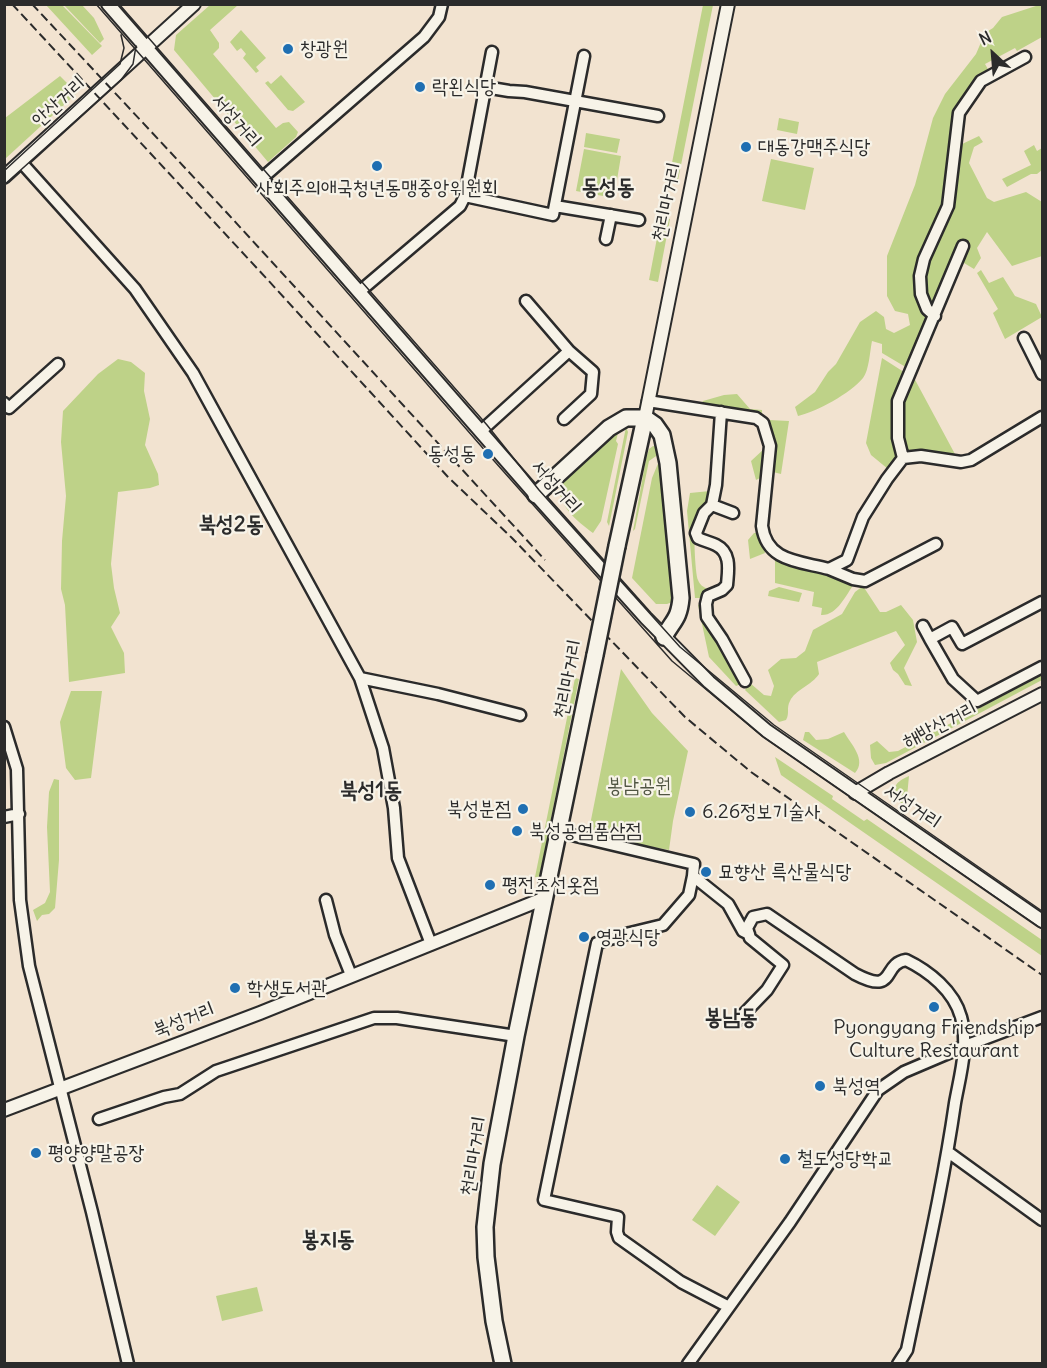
<!DOCTYPE html>
<meta charset="utf-8">
<style>
body{margin:0}
#map{position:relative;width:1047px;height:1368px;overflow:hidden;background:#f2e3d0;font-family:Delius,sans-serif}
canvas{display:block}
.frame{position:absolute;inset:0;border:6px solid #2b2b2b;pointer-events:none}
.north{position:absolute;left:963px;top:24px;width:60px;height:60px;-webkit-text-stroke:4px #f7f3e8;paint-order:stroke;rotate:334deg;font-size:16px;font-weight:700;line-height:24px;text-align:center;color:#2b2b2b}
.north::after{content:'';display:block;margin:auto;width:21px;height:27px;background:#2b2b2b;clip-path:polygon(50% 0,100% 100%,50% 72%,0 100%)}
</style>
<div id="map">
<canvas width="1047" height="1368"></canvas>
<div class="frame"></div>
<div class="north">N</div>
</div>
<script>
const ctx = document.querySelector('canvas').getContext('2d');
ctx.lineJoin = 'round';
function fillPath(path, color) {
  ctx.fillStyle = color;
  ctx.fill(path, 'evenodd');
}
function stroke(path, color, width, dash) {
  ctx.strokeStyle = color;
  ctx.lineWidth = width;
  ctx.lineCap = dash ? 'butt' : 'round';
  ctx.setLineDash(dash || []);
  ctx.stroke(path);
}
function drawText(font, color, halo, rows, align = 'center') {
  ctx.font = font + ' Delius,"Poor Story",sans-serif';
  ctx.lineWidth = 4.5;
  ctx.setLineDash([]);
  ctx.textBaseline = 'middle';
  ctx.strokeStyle = halo;
  ctx.fillStyle = color;
  for (const [text, x, y, turn = 0] of rows) {
    ctx.save();
    ctx.translate(x, y);
    ctx.rotate((+turn || 0) * Math.PI / 180);
    ctx.textAlign = isNaN(turn) ? turn : align;
    if (halo) ctx.strokeText(text, 0, 0);
    ctx.fillText(text, 0, 0);
    ctx.restore();
  }
}
fillPath(new Path2D(`
 M46,5H62L102,46L92,55Z
 M64,5H82L94,18L104,39L100,43Z
 M210,5H238L210,30L219,43V48L213,54L276,128L283,123L289,122L298,132L296,137L268,162L174,50L176,35Z
 M703,5H713L678,180L669,178Z
 M1039,5H1042V37L1017,51L1015,48L985,64L989,71L955,111L944,206L921,258L930,321L909,369L882,353V344L872,341C870,351 869,371 863,378C851,393 816,412 798,416L795,407L815,392L828,372L836,364L860,322L876,311L884,317L886,329L894,333L910,325L908,314L895,311L887,296V256L915,185L933,118L945,94L976,54L985,33L993,28L1002,17Z
 M241,30L266,58L256,67L259,71L256,73L243,58L246,54L241,48L237,51L230,42Z
 M281,75L305,102L293,111L288,110L265,83L268,81L271,84Z
 M60,76L77,93L5,159V118Z
 M779,118L799,122L797,134L777,130Z
 M586,133L620,139L617,153L584,147Z
 M979,136L983,142L974,147L969,163L987,198L994,202L1026,192L1042,202V256L1012,266L987,232L977,248L981,258L974,269L959,260L936,305L931,306L924,293L925,269L960,145Z
 M1034,145L1037,151L1042,148V170L1037,174H1031L1007,187L1002,179L1031,165L1024,151Z
 M584,149L621,156L614,198L576,191Z
 M771,159L814,168L805,210L762,201Z
 M661,217L670,219L658,282L649,280Z
 M981,270L989,283L1003,277L1015,296L1036,304L1042,317L1005,339L993,313L998,309L977,273Z
 M882,358L907,374C889,408 893,419 899,455L888,469L871,455L866,443Z
 M118,359L131,362L145,373L144,391L150,419L145,445L158,474L159,485L150,488L118,492L111,564L114,588L120,613L111,627L124,653L125,673L69,682L65,605L61,589L62,541L66,496L61,442L63,411L98,374Z
 M913,376L956,456L933,452L907,451L902,435V400Z
 M737,394L750,409L762,410V415L701,404L703,401L724,395Z
 M769,420L789,421L781,474L773,472V444Z
 M626,427L628,432L609,526L607,522Z
 M619,429L616,441L618,444L601,521L593,533C577,521 556,505 560,482Z
 M653,446L658,447L659,454L649,461L635,529L633,531L646,459L649,449Z
 M765,448L764,476L756,480L751,461Z
 M659,461H662L675,601L667,604H656L632,578L652,478Z
 M710,491C709,502 699,508 696,519C693,526 695,574 698,580C700,585 703,587 708,589L703,592L701,598H695L687,511L690,493Z
 M754,533H760L765,553L750,559L748,540Z
 M775,558L823,571L854,584C846,595 837,616 821,615L822,608L812,606L814,592L775,583Z
 M863,586L880,612H886L901,605L913,620L917,642L904,668L912,686L905,685L898,674L893,670L890,663L905,645L896,631L817,662L819,674C812,685 795,690 790,701C786,708 790,713 786,720L779,722L745,690L750,683L764,695L771,696L774,686L768,670L781,659L796,658L805,651L813,630L842,614L855,592Z
 M779,587L802,593L799,602L768,596L769,591Z
 M702,604L741,684L736,686L709,657L698,605Z
 M621,669L652,713L688,751L673,821L669,850L588,835Z
 M1042,675V680L886,763L875,765L871,758L870,745L877,741L889,752L898,751Z
 M575,678L579,679L539,878L535,877Z
 M71,691H102L91,778L75,780L66,768L60,722Z
 M805,732H809L816,740L828,739L844,732C851,744 867,760 855,773L803,740Z
 M775,757L833,796L832,799L864,821L867,819L1042,940V956L781,775Z
 M909,776L906,807L896,799C891,787 897,781 909,776Z
 M54,779L59,780V860L55,908L49,914L42,915L37,921L33,910L45,903L50,892L47,827L49,792Z
 M717,1185L740,1202L715,1236L692,1220Z
 M257,1287L263,1311L222,1321L216,1296Z`), '#bed288');
const minor = new Path2D(`
 M485,87L509,91L525,92L658,116
 M21,162L135,289L193,373L360,678L383,748L394,808L398,858L431,944
 M261,179L424,37L439,17L442,4
 M465,196L553,215L584,56
 M555,206L639,220
 M606,239L611,215
 M359,292L460,206L465,196L492,52
 M526,301L569,351L593,372L591,394L564,419
 M935,316L927,309L921,294L920,276L924,259L948,206L959,113L981,81L1025,57
 M1024,338L1042,374
 M648,401L756,418L763,423L770,446L762,526C767,562 799,561 829,569L847,560L863,517L887,479L903,458L921,456L961,462L971,460L1042,417
 M4,403L9,408L58,364
 M721,412L716,485L712,505L704,513L696,533L698,538C704,541 710,542 716,545C732,553 728,571 727,585L722,590L708,596L706,604L707,617L722,639L745,681
 M481,431L569,351
 M903,458L898,438V401L963,246
 M712,505L733,513
 M829,569L853,579L865,581L936,544
 M1042,602L962,644L952,627L930,639L953,679L977,701L1042,667
 M923,626L930,639
 M360,678L438,694L520,715
 M4,727L17,769L20,900L29,966L92,1212L128,1364
 M4,817L19,814
 M559,832L694,864L693,876L728,904L743,931L749,934
 M693,876L689,895L663,925L630,933L597,943L544,1200L618,1217L617,1232L619,1238L681,1282L729,1307
 M326,900L335,935L351,975
 M737,1021L767,990L783,965L750,938L747,928L753,917L767,914L855,974C897,996 881,964 906,960C929,971 954,991 961,1017C969,1046 960,1075 955,1103C943,1186 924,1268 907,1350L898,1364
 M99,1119L164,1097L180,1094L216,1071L374,1018H397L516,1036
 M948,1152L1042,1220
 M688,1364L790,1222L878,1090L904,1072L965,1046L1042,1017`);
const major = new Path2D(`
 M108,4L536,495L646,618L709,682L767,731L1042,921
 M4,177L194,4
 M645,418L728,4
 M855,793L889,773L1042,694
 M4,1110L260,1013L545,898`);
const highway = new Path2D(`
 M536,495L609,428L626,418H645L655,425L662,435L668,463L681,598C679,620 673,620 664,637
 M617,546L645,418
 M503,1364L494,1321L486,1257L485,1227L492,1164L516,1036L595,655`);
stroke(minor, '#2b2b2b', 15);
stroke(major, '#2b2b2b', 16);
stroke(highway, '#2b2b2b', 20);
stroke(minor, '#f7f3e8', 10);
stroke(major, '#f7f3e8', 12);
stroke(highway, '#f7f3e8', 15);
stroke(new Path2D(`
 M96,4L488,454L672,661L762,736L1042,929
 M119,4L487,425L539,490L680,647L774,725L1042,911
 M4,171L120,64L124,48L121,35
 M4,185L121,80L133,64L136,46`), '#2b2b2b', 1.5);
stroke(new Path2D(`
 M12,4L267,279L448,477L512,538L685,717L751,772L1042,975
 M32,4L228,214L545,560`), '#2b2b2b', 2, [9, 4.5]);
const highwayBridge = new Path2D(`
 M595,655L617,546`);
stroke(highwayBridge, '#2b2b2b', 20, []);
stroke(highwayBridge, '#f7f3e8', 15);
for (const [x, y, r, color] of [
 [288,49,6,"#1f6fb2"],
 [420,87,6,"#1f6fb2"],
 [746,147,6,"#1f6fb2"],
 [377,166,6,"#1f6fb2"],
 [488,454,6,"#1f6fb2"],
 [523,809,6,"#1f6fb2"],
 [690,812,6,"#1f6fb2"],
 [517,831,6,"#1f6fb2"],
 [706,872,6,"#1f6fb2"],
 [490,885,6,"#1f6fb2"],
 [584,937,6,"#1f6fb2"],
 [235,988,6,"#1f6fb2"],
 [934,1007,6,"#1f6fb2"],
 [820,1086,6,"#1f6fb2"],
 [36,1153,6,"#1f6fb2"],
 [785,1159,6,"#1f6fb2"]
]) {
  const dot = new Path2D();
  dot.arc(x, y, r, 0, 2 * Math.PI);
  ctx.fillStyle = color;
  ctx.fill(dot);
  stroke(dot, '#f7f3e8', 2);
}
drawText('20px', '#2b2b2b', '#f7f3e8', [
 ["창광원",300,49],
 ["락왼식당",432,87],
 ["대동강맥주식당",758,147],
 ["사회주의애국청년동맹중앙위원회",377,188,"center"],
 ["동성동",476,454,"right"],
 ["북성분점",511,809,"right"],
 ["6.26정보기술사",702,812],
 ["북성공엄품삼점",529,831],
 ["묘향산 륵산물식당",718,872],
 ["평전조선옷점",502,885],
 ["영광식당",596,937],
 ["학생도서관",247,988],
 ["Pyongyang Friendship",934,1028,"center"],
 ["Culture Restaurant",934,1051,"center"],
 ["북성역",832,1086],
 ["평양양말공장",48,1153],
 ["철도성당학교",797,1159]
], 'left');
drawText('20px', '#2b2b2b', '#f7f3e8', [
 ["안산거리",59,102,-42],
 ["서성거리",236,121,49],
 ["천리마거리",667,202,-78],
 ["서성거리",556,487,49],
 ["천리마거리",568,679,-79],
 ["해방산거리",940,725,-27],
 ["서성거리",912,807,34],
 ["북성거리",184,1020,-21],
 ["천리마거리",474,1156,-81]
]);
drawText('20px', '#505542', '#f7f3e8', [
 ["봉남공원",639,786]
]);
drawText('bold 22px', '#2b2b2b', '#f7f3e8', [
 ["동성동",608,188],
 ["북성2동",231,525],
 ["북성1동",371,791],
 ["봉남동",731,1018],
 ["봉지동",328,1240]
]);
</script>
